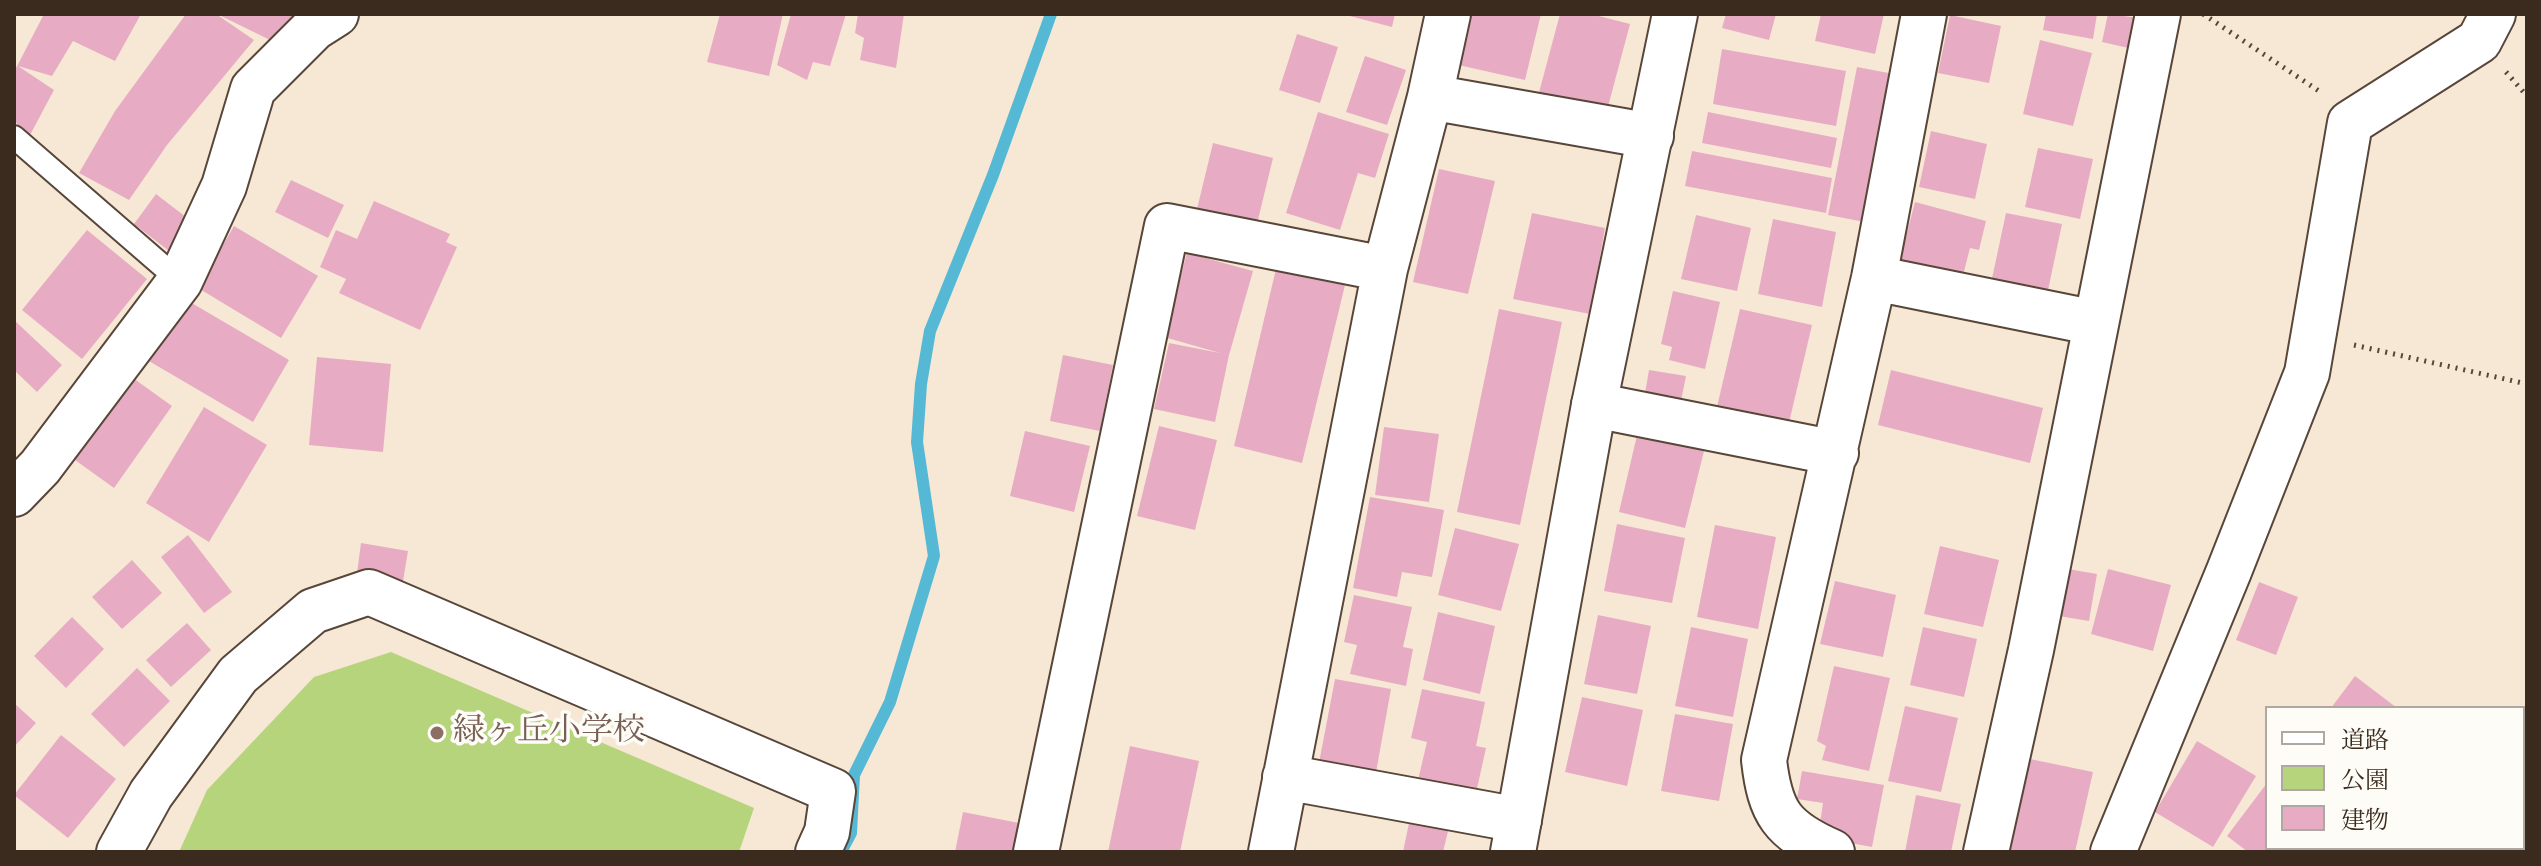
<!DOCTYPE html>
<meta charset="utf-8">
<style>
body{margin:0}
#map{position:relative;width:2541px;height:866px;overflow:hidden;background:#f7e8d5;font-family:"IM FELL DW Pica","Noto Serif JP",serif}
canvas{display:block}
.frame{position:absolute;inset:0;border:16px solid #3b2a1e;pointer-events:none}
.legend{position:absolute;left:2265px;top:706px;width:260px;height:144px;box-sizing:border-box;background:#fdfcf7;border:2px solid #afa8a0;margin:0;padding:10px 14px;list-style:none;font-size:24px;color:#3b2a1e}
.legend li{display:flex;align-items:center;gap:16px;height:40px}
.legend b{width:40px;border:2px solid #afa8a0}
</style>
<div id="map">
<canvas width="2541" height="866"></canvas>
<div class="frame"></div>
<ul class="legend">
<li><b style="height:10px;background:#fff"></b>道路</li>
<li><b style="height:22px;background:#b6d47b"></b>公園</li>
<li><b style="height:22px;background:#e7acc4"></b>建物</li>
</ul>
</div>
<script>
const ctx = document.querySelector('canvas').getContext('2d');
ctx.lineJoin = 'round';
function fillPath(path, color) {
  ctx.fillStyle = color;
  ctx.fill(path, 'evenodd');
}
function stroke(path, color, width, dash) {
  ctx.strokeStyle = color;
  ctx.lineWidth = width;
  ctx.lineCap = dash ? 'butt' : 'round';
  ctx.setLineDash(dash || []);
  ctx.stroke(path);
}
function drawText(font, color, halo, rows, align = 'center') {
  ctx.font = font + ' "IM FELL DW Pica","Noto Serif JP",serif';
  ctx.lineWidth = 7;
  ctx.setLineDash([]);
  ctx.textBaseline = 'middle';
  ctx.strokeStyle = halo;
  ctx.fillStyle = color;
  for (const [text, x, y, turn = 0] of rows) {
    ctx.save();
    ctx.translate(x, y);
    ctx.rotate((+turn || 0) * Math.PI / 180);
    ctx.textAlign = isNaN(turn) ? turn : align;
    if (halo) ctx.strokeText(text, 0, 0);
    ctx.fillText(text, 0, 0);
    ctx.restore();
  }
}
fillPath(new Path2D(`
 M391,652L754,808L739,852H179L207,790L314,677Z`), '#b6d47b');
stroke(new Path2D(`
 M841,852L851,833L854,775L890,702L934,556L917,442L921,384L930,331L993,175L1051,14`), '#55b8d4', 12);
fillPath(new Path2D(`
 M44,14H141L115,61L73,41L52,76L18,66L54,90L30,135L14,121V72Z
 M186,14H216L254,40L167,145L129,200L79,173L115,111Z
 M217,14H295L270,40Z
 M720,14H783L769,76L707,62Z
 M791,14H846L830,66L813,62L807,80L777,65Z
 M858,14H904L896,68L860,60L864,38L855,33Z
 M1342,14H1395L1392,27Z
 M1466,14H1541L1525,80L1454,64Z
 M1560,14H1591L1630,24L1605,118L1537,100Z
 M1726,14H1776L1769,40L1722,28Z
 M1821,14H1884L1875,54L1815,41Z
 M2046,14H2097L2093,39L2043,30Z
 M2108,14L2139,18L2133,49L2102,42Z
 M1950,15L2001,26L1989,83L1938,73Z
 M1297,34L1338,47L1320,103L1279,90Z
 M2040,40L2092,53L2073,126L2023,114Z
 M1722,49L1846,71L1836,126L1713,104Z
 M1365,56L1406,70L1387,125L1346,112Z
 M1857,67L1899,75L1870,223L1828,215Z
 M1318,112L1389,134L1375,178L1358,173L1340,230L1286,213Z
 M1708,112L1837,138L1831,168L1702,143Z
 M1931,131L1987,144L1975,199L1919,187Z
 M1213,143L1273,158L1256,228L1196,213Z
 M2038,148L2093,159L2080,219L2025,207Z
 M1692,151L1832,178L1826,213L1685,186Z
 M1439,169L1495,181L1468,294L1413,282Z
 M291,180L344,205L328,238L275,212Z
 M156,194L195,224L173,254L134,224Z
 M374,201L450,234L446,242L457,247L420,330L339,293L346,279L320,267L336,230L357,239Z
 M1915,202L1986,221L1979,250L1970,248L1961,283L1898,267Z
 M1532,213L1605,228L1590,314L1513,299Z
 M2006,213L2062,224L2047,295L1991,283Z
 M1696,215L1751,228L1737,291L1681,279Z
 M1773,219L1836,232L1822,307L1758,294Z
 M234,226L318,276L281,338L198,288Z
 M87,230L147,279L82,359L22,310Z
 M1187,253L1253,271L1229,355L1215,422L1154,409L1169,343L1220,353L1164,337Z
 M1276,269L1345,285L1302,463L1234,446Z
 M1673,291L1720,302L1705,369L1669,360L1672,347L1661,344Z
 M178,295L289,360L253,422L142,357Z
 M1499,309L1562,322L1520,525L1457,512Z
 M1740,309L1812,325L1788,427L1716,411Z
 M14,320L62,365L37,392L14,370Z
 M1063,355L1113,365L1100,431L1050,421Z
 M317,357L391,364L383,452L309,445Z
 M1649,370L1686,376L1680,406L1644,399Z
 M1891,370L2043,408L2030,463L1878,425Z
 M126,373L172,406L114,488L68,455Z
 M204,407L267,445L209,542L146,503Z
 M1159,426L1217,440L1195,530L1137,516Z
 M1384,427L1439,434L1429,502L1375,495Z
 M1025,431L1090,446L1074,512L1010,496Z
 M1638,431L1705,447L1685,528L1619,512Z
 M1370,497L1444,510L1432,577L1402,572L1397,597L1353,588Z
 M1617,524L1685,538L1672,603L1604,591Z
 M1715,525L1776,537L1758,629L1697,617Z
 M1455,528L1519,544L1501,611L1438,595Z
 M188,535L232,592L204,613L161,557Z
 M361,543L408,551L403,581L357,573Z
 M1940,546L1999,560L1983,627L1924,614Z
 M132,560L162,593L122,629L92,597Z
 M2062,568L2097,574L2089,621L2053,615Z
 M2108,569L2171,585L2153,651L2091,634Z
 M1835,581L1896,595L1883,657L1820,644Z
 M2259,582L2298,597L2276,655L2236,640Z
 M1354,595L1412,607L1403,647L1413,649L1406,686L1350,674L1357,645L1344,642Z
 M1438,612L1495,626L1480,694L1423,680Z
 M1598,615L1651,626L1637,694L1584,684Z
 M72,617L104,649L66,688L34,656Z
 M187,623L211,650L171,687L146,660Z
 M1691,627L1748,639L1733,717L1675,706Z
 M1923,627L1977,639L1964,697L1910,685Z
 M1834,666L1890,678L1869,771L1822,760L1826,746L1817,741Z
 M137,668L170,701L124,747L91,714Z
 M2355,676L2397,708H2331Z
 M1335,679L1391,689L1375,778L1318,768Z
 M1422,689L1485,702L1476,746L1486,748L1476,793L1418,780L1427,742L1411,738Z
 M1582,697L1643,710L1627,786L1565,772Z
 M14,703L36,723L14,747Z
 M1905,706L1958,718L1941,792L1888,781Z
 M1675,714L1733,724L1719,801L1661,791Z
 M61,735L116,779L68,838L14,795Z
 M2197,741L2256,776L2213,847L2155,812Z
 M1130,746L1199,761L1180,852H1108Z
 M2025,758L2093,772L2075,852H2005Z
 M1802,771L1884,785L1872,847L1818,837L1823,803L1797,799Z
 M2267,783V848H2294L2291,852H2248L2227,836Z
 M1916,795L1961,804L1951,852H1905Z
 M963,812L1024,824L1019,852H955Z
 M1410,818L1449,827L1443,852H1403Z`), '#e7acc4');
const service = new Path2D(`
 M14,137L180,281`);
const minor = new Path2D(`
 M1430,97L1448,14
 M1874,278L2096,323
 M1594,405L1836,453
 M14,494L40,467L180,281L224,186L253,89L314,28L336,14
 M1285,777L1519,820
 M2523,782L2527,776
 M2523,812L2527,815
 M119,852L151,794L238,675L313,611L369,592L833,791L827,832L818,852
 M1036,852L1167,226L1385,269L1430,97L1651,136
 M1271,852L1385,269
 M1832,852C1782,830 1770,813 1764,760L1874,278L1924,14
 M1986,852L2031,650L2158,14
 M2113,852L2229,571L2307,373L2350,123L2479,41L2493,14
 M2476,852L2479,848`);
const tertiary = new Path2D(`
 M1513,852L1594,405L1675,14`);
stroke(service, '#574639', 26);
stroke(minor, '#574639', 48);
stroke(tertiary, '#574639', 48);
stroke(new Path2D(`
 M2203,14L2322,93
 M2506,72L2527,96
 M2354,345L2527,384`), '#574639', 5, [2, 6]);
stroke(service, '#fff', 22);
stroke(minor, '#fff', 44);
stroke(tertiary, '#fff', 44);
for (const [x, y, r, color] of [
 [437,733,8,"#8d6e63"]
]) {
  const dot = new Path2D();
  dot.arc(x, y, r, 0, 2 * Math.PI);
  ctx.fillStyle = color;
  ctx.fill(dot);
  stroke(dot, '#fdfcf7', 3);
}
drawText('32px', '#785e54', '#fdfcf7', [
 ["緑ヶ丘小学校",453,733]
], 'left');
</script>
